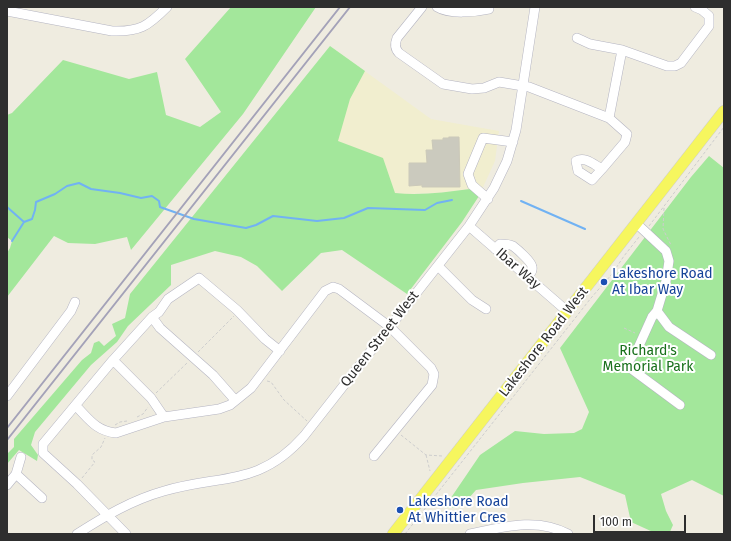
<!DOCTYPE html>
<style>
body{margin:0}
#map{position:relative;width:731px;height:541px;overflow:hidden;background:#efece0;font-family:"Fira Sans",sans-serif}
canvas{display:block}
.frame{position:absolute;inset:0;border:8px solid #2e2e2e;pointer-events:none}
.scale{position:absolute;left:593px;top:515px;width:93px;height:18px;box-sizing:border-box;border:2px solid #2e2e2e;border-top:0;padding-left:5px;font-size:12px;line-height:14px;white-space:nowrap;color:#2e2e2e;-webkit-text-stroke:3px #fff;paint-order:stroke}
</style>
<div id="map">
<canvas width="731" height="541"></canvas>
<div class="frame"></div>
<div class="scale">100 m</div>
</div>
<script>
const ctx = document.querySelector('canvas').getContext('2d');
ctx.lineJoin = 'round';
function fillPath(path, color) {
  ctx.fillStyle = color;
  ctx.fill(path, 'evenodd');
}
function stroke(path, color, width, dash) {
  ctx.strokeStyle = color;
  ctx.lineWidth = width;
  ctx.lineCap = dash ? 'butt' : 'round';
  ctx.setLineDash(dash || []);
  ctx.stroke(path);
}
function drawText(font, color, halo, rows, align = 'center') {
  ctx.font = font + ' "Fira Sans",sans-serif';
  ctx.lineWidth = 4;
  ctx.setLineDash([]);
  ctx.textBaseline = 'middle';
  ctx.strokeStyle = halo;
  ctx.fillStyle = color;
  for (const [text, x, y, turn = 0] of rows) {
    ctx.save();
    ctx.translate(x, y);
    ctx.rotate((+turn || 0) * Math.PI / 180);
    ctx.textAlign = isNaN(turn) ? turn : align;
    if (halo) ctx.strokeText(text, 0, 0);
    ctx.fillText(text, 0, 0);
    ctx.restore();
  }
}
fillPath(new Path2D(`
 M337,51L431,119L499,131L495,161L479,196L470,189L440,193L404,194L355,189L307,94Z`), '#f1eecf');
fillPath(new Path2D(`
 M231,7H316L243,114L131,250L127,237L95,244L68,243L54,236L7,297V253L10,248L12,241L7,237V115L12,113L63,60L129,79L157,72L166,115L200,127L221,112L185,59Z
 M330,46L365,71L350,99L338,141L383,158L395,193C420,196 445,192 470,189L479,196L462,222L407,294L342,250L321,253L282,291L257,266L241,257L215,251L171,265V285L128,326L117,342L91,365L35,432L31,445L38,455L37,461L19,450L7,464V454L14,447V439L82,360L91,353L94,343L99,341L104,346L116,336L112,324L125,318L130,294Z
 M709,156L724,168V496L692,480L661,494L666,511L673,525L669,534L653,532L631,522L625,495L580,477L523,483L476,490L461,507L444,508L480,455L515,431L544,434L574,433L582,429L589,412L560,348L691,177Z`), '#a3e79b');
stroke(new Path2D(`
 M521,201L585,229
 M7,207L24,222L32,219L35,210L36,202L55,194L67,186L79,183L91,189L120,193L141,198L152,196L159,201L160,207L194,219L246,228L256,225L273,216L317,221L344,218L368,208L425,210L437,203L452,200
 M12,241L24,222`), '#71b2f3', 2);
const building = new Path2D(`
 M449,137H459L460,187H422V185L409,186V163H427L426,150H433L432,140H443V138H449Z`);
fillPath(building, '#cbcabe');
stroke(building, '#cbc9b9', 1);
const minor = new Path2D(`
 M422,7L397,38C395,43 394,48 399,53L443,84L472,89L484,88L499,82L529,87L609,118L627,134L625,142L602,169C593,164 585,156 576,161L578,171L592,180L602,169
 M437,7C450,15 475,12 489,9
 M7,11L112,31C140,32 148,26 167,7
 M577,38L590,44L622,50L667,66H675L681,63L709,26V16L702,10L695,7
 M609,118L622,50
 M488,199L472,185L468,174L483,138L513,142
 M637,224L666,251L669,261L666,281L657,311L652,317L638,348L626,365L680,405
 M469,226L568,312
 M495,249L500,244C505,244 509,244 513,246C517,249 532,262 532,267C533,271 530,274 527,277
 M438,266L472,300L486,309
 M657,311L669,327L711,355
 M152,317L160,328L213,375L235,400
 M113,360L151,398L164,417
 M7,396L71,311L75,302
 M76,406C89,419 96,431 116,433L164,417L219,409L230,405L251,388L325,291L333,287L339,289L390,327L431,368L434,374L432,385L374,456
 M16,474L42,498
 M7,485L16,474L21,457
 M77,534C105,516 132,500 164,491C221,474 259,487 304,436L469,226L494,188L507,161L516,130L535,7
 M126,534L77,484L43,453V444L113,360L152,317L159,312L168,299L199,278L237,310L265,339L280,351
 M470,534C503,527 537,517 568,534`);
const major = new Path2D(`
 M393,534L724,111`);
stroke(minor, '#b4b4c1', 10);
stroke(major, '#cdcdcd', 12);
stroke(new Path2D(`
 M664,208L663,229L671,245
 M649,226L724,127
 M624,328L635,333
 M198,352L234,316
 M267,381L271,382L284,400L307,421
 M156,393L187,363
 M137,417L143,414L148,407
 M115,425L120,422L127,421
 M401,435L426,455L442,456
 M426,455L430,471
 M82,478L95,462L92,460V455L101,447L105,438
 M405,534L591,298L612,274L624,256L639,237`), '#cdcdcd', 1, [3, 2]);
stroke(minor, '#fff', 9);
stroke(major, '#f6f65e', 11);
stroke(new Path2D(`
 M7,428L340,7
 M7,440L350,7`), '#a4a2b8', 2);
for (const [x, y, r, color] of [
 [604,282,4,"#1a4fb4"],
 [400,510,4,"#1a4fb4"]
]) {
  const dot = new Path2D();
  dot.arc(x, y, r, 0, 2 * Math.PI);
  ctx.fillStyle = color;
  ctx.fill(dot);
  stroke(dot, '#fff', 1.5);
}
drawText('14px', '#2e2e2e', '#fff', [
 ["Ibar Way",518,269,41],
 ["Queen Street West",380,339,-52],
 ["Lakeshore Road West",544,342,-52]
]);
drawText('14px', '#164399', '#fff', [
 ["Lakeshore Road",612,274],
 ["At Ibar Way",612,290],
 ["Lakeshore Road",408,502],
 ["At Whittier Cres",408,518]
], 'left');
drawText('14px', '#18701b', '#fff', [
 ["Richard's",648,351],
 ["Memorial Park",648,367]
]);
</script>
